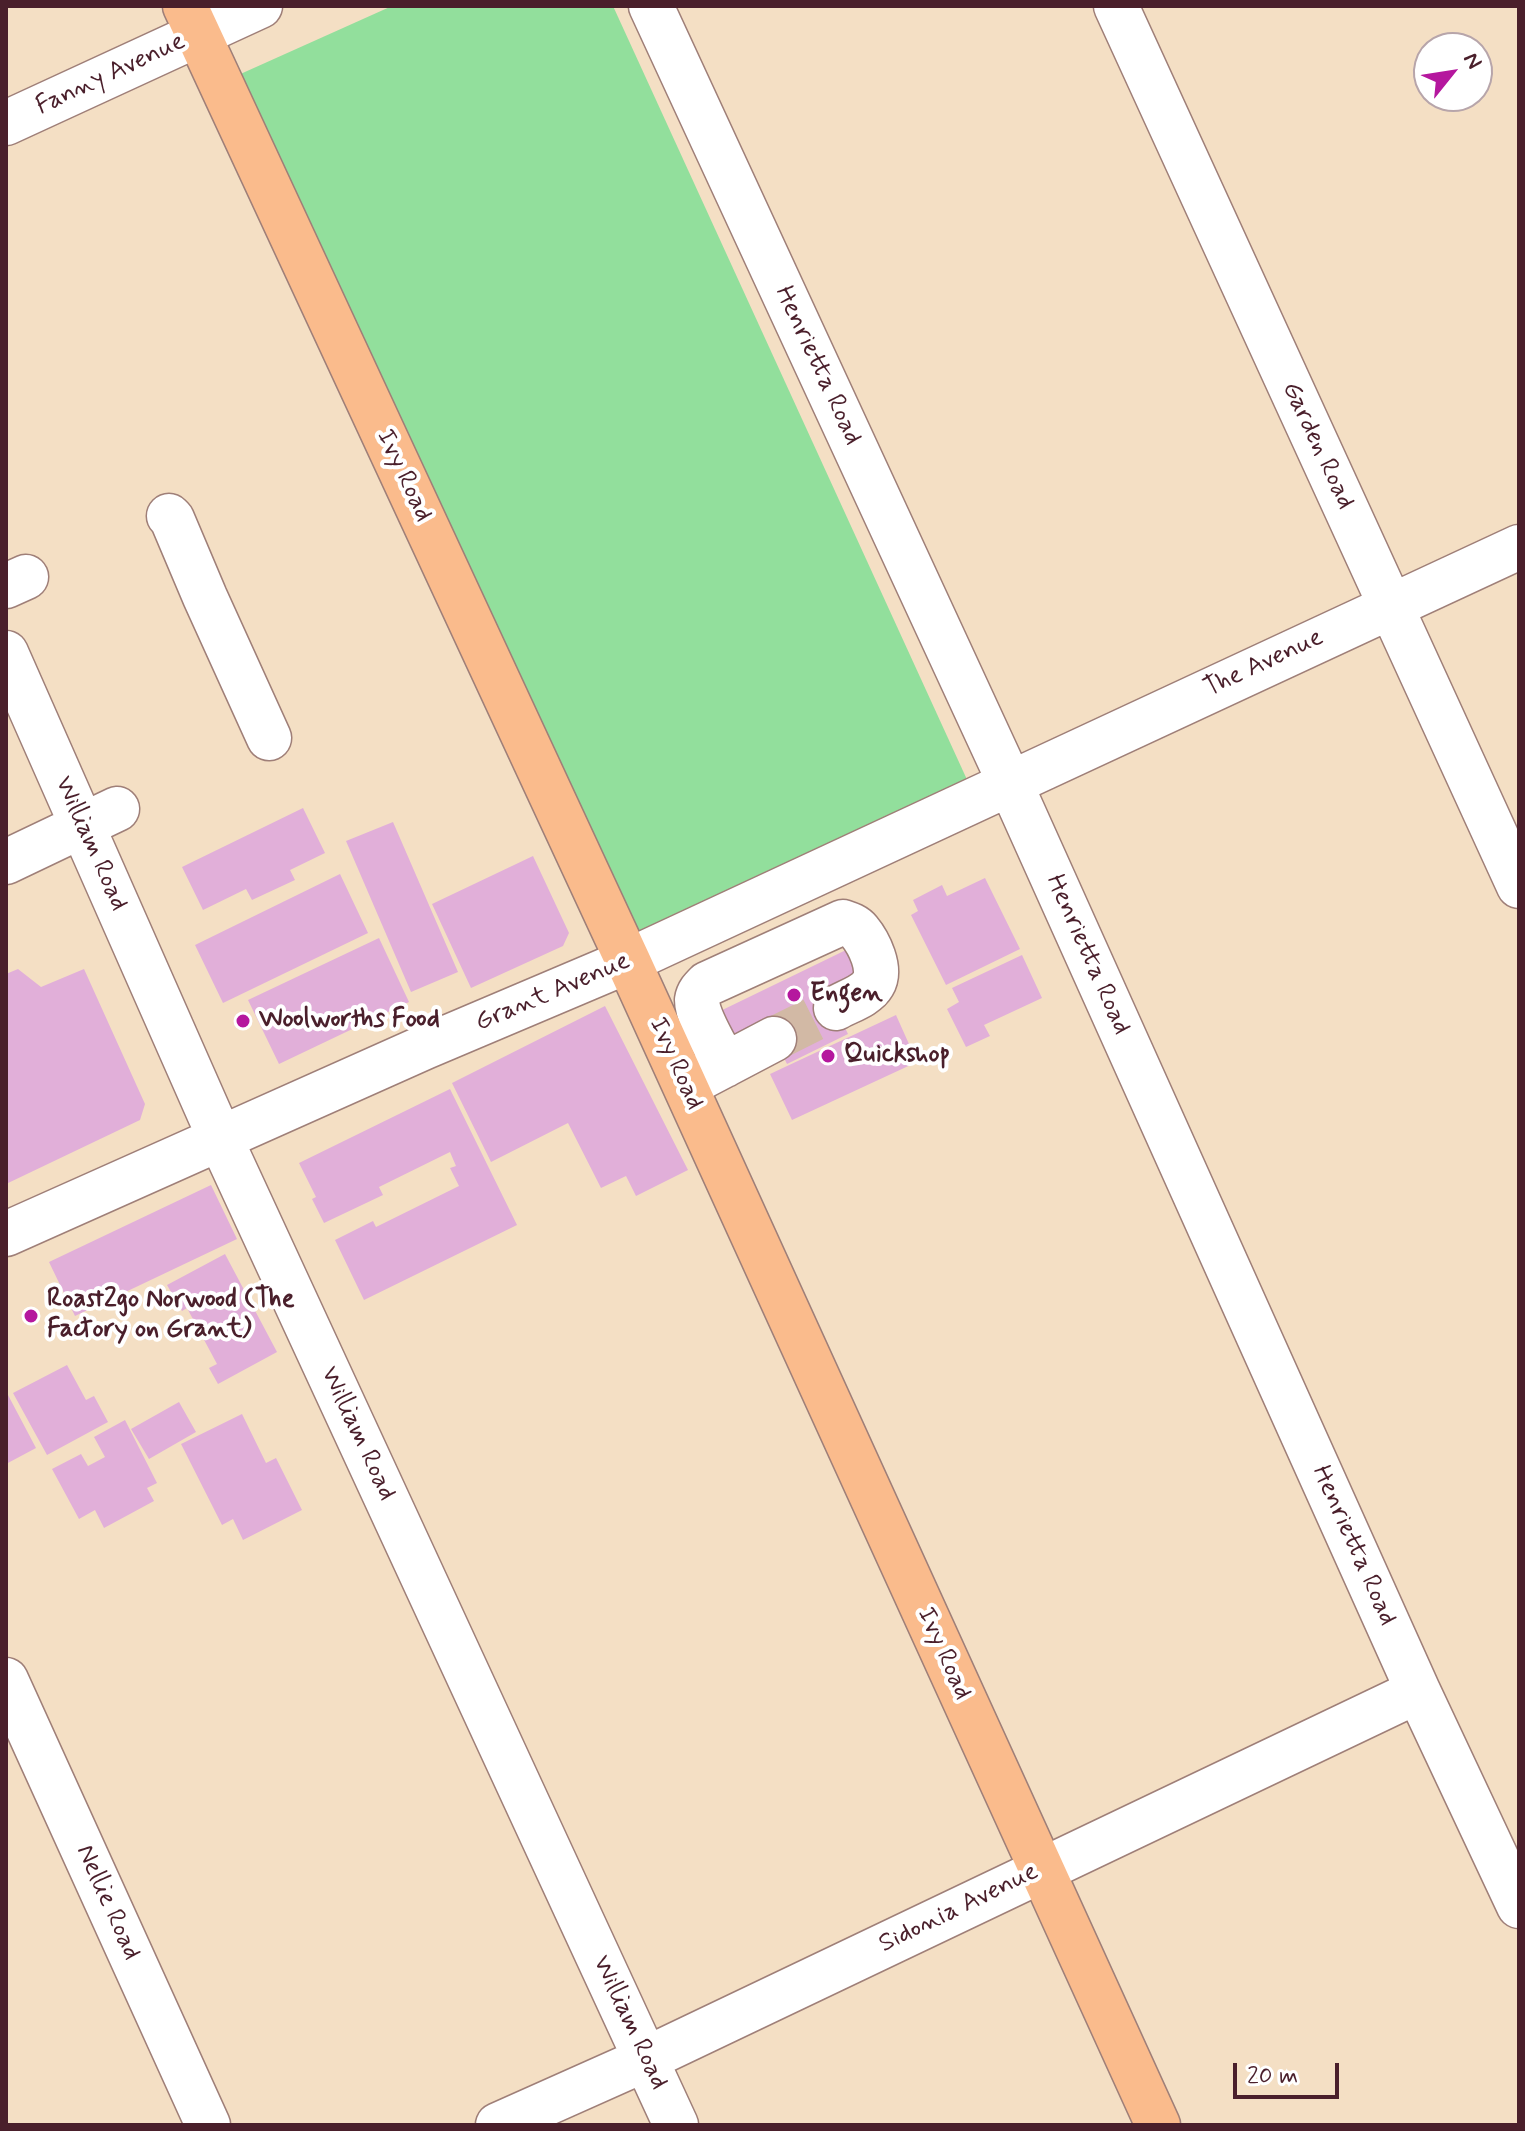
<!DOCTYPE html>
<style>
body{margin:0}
#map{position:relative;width:1525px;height:2131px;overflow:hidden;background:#f4dfc4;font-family:Mynerve,sans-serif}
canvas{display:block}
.frame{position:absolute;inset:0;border:8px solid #4a1f2b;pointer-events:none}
.north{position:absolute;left:1413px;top:32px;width:80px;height:80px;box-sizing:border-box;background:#fff;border:2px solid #b7a5aa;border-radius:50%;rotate:60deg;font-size:22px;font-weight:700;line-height:32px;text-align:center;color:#4a1f2b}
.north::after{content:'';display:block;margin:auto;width:28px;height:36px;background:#b5179e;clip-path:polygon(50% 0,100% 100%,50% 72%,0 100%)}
.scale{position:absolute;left:1233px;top:2063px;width:106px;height:36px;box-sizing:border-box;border:4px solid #4a1f2b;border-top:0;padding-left:10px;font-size:24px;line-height:28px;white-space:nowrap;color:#4a1f2b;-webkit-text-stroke:6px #fff;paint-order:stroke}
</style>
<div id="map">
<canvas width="1525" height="2131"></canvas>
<div class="frame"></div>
<div class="north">N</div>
<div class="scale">20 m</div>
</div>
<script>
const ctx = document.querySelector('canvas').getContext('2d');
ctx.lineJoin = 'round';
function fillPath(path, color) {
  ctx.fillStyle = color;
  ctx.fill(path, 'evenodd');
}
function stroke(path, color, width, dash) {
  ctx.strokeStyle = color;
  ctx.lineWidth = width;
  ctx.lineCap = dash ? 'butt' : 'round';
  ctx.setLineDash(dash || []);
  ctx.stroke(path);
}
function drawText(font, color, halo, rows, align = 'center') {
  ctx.font = font + ' Mynerve,sans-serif';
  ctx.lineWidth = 8;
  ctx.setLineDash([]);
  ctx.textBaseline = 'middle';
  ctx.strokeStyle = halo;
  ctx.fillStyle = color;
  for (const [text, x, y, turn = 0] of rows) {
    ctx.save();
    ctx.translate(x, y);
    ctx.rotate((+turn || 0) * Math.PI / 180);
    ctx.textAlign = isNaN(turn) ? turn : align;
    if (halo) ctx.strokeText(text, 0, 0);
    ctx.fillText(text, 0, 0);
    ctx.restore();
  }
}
fillPath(new Path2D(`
 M392,6H613L969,784L636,942L236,76Z`), '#92df9c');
fillPath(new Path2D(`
 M303,808L325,853L290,870L295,880L252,900L246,889L203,910L182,867Z
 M393,822L458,972L411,992L346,841Z
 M533,856L569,933L563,946L471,988L432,904Z
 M340,874L368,933L223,1003L195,945Z
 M985,878L1020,949L946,985L911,915L918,911L913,900L942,885L947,896Z
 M379,938L409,1002L279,1064L248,1000Z
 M846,950L865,988L833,1003L848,1034L787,1064L770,1030L729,1050L712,1015Z
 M1022,955L1042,998L984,1025L990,1036L966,1047L947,1009L959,1002L952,988Z
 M18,969L41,987L84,969L145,1104L140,1120L6,1184V974Z
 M605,1006L688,1170L636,1196L626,1176L601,1188L568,1123L491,1162L452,1083Z
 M896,1015L917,1062L792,1120L770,1074Z
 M450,1089L517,1225L364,1300L335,1240L373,1221L376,1227L459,1186L450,1168L456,1166L450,1152L379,1187L383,1195L324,1223L312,1199L316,1197L299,1163Z
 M211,1185L237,1239L75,1316L49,1262Z
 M225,1254L277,1352L218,1384L209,1368L217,1364L187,1308L182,1311L167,1285Z
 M67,1365L86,1400L94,1396L108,1422L47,1455L13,1393Z
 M8,1395L36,1448L6,1464V1396Z
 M179,1402L196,1432L149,1459L131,1429Z
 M242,1414L266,1463L276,1458L302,1510L243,1540L233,1519L222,1525L181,1444Z
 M125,1420L157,1483L147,1488L154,1501L104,1528L95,1510L79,1519L52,1469L81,1454L88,1466L105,1457L94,1437Z`), '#e1afd9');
stroke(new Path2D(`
 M774,1039L836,1008`), '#d2b9a5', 44, [44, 22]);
const minor = new Path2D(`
 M651,6L1010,783L1418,1691L1519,1906
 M1116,6L1519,886
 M6,123L260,6
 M169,516L172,519L205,597L269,738
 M6,586L26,577
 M6,653L220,1138L676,2125
 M6,862L117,809
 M725,1065C717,1048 697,1018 697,1000C698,993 702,989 707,984L843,922C849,924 855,926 859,931C869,943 882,969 873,984C866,996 848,1001 836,1008
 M698,1079L774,1039
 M6,1234L425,1047L628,961L1519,547
 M6,1680L208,2125
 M498,2125L646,2059L1418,1691`);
const major = new Path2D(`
 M185,6L628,961L1158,2125`);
stroke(minor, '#9f7f78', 47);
stroke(major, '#9f7f78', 47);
stroke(minor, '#fff', 44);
stroke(major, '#fabb8c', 44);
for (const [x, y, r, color] of [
 [794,995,8,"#b5179e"],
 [243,1021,8,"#b5179e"],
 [828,1056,8,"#b5179e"],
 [31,1316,8,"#b5179e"]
]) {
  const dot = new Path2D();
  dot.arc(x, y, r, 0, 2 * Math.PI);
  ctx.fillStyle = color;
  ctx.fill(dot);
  stroke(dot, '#fff', 3);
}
drawText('26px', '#4a1f2b', '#fff', [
 ["Fanny Avenue",111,75,-25],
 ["Henrietta Road",817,366,65],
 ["Garden Road",1317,446,65],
 ["Ivy Road",403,476,65],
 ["The Avenue",1264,664,-25],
 ["William Road",90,844,66],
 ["Henrietta Road",1087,955,66],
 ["Grant Avenue",553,993,-23],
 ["Ivy Road",675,1064,66],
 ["William Road",357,1434,65],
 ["Henrietta Road",1353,1546,66],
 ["Ivy Road",943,1654,66],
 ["Nellie Road",107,1903,66],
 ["Sidonia Avenue",959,1909,-26],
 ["William Road",629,2023,65]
]);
drawText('bold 26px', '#4a1f2b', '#fff', [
 ["Engen",810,995],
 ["Woolworths Food",259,1021],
 ["Quickshop",844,1056],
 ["Roast2go Norwood (The",47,1301],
 ["Factory on Grant)",47,1331]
], 'left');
</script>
